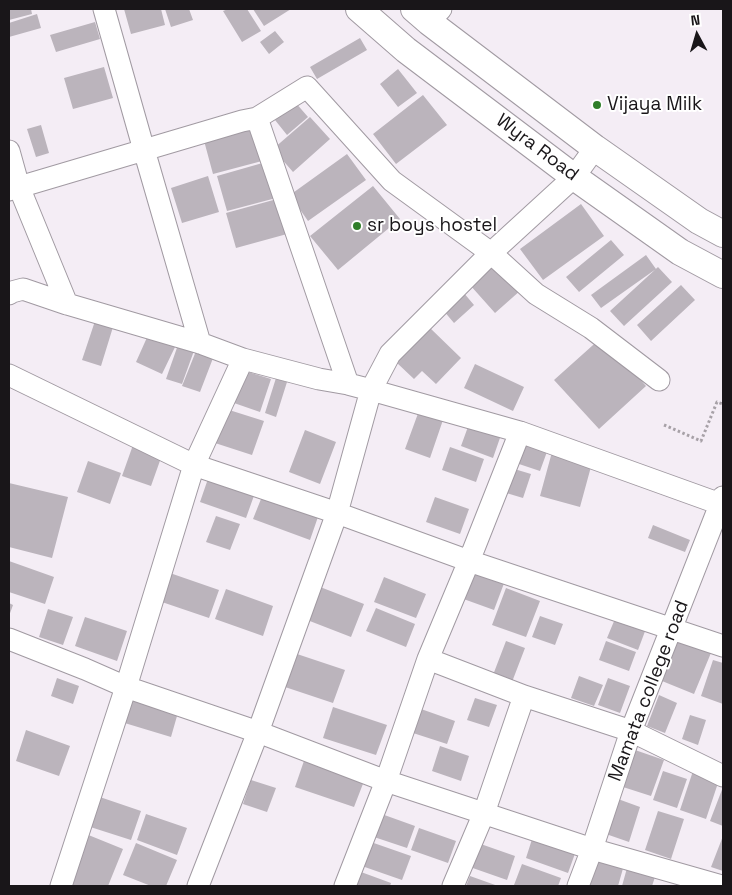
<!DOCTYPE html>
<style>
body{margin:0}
#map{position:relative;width:732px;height:895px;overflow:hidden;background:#f4edf5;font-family:"Space Grotesk",sans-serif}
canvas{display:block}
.frame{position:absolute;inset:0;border:10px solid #191619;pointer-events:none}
.north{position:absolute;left:672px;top:10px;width:50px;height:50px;-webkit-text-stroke:4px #fff;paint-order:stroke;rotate:354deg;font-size:14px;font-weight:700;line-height:20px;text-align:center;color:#191619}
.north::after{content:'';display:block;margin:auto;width:18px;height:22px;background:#191619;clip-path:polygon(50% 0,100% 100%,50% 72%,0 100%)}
</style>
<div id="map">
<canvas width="732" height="895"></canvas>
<div class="frame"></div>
<div class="north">N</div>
</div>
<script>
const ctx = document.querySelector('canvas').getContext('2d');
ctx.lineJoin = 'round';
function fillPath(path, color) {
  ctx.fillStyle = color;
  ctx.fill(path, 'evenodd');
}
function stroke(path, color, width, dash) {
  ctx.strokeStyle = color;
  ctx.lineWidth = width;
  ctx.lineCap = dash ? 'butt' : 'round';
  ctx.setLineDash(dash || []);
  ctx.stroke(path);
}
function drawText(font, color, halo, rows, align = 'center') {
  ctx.font = font + ' "Space Grotesk",sans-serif';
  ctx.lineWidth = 4;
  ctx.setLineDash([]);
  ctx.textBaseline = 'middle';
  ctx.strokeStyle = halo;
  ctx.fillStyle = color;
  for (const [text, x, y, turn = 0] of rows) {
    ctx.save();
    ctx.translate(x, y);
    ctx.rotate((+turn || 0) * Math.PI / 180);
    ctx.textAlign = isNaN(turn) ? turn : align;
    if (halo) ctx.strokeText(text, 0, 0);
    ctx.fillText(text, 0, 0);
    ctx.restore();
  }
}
fillPath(new Path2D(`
 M9,9H31L32,14L9,20Z
 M124,9H161L165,25L131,34Z
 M165,9H189L193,20L171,27Z
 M228,9H247L261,31L242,42L223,11Z
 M253,9H291L264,26Z
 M37,14L41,28L9,37V23Z
 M95,22L100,39L56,52L50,35Z
 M275,31L284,42L269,54L260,42Z
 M360,38L367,50L317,79L310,67Z
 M104,67L113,98L73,109L64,78Z
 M398,69L417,93L398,107L380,84Z
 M423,95L447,125L396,164L373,134Z
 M295,102L308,117L287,135L275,120Z
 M310,117L330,139L293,172L273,149Z
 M252,124L262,161L213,174L203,137Z
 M41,125L49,153L36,157L27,129Z
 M347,154L366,180L308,221L290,195Z
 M266,162L276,198L227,211L217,176Z
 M208,176L219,212L182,223L171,188Z
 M373,186L400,219L338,270L310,236Z
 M277,199L287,234L236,248L226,213Z
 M581,204L604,236L543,280L520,249Z
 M611,240L624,255L579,292L566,277Z
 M646,255L656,269L601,308L591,295Z
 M496,263L521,290L495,313L470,285Z
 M658,267L672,282L624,326L610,311Z
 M681,285L695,300L651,341L637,325Z
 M463,292L474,305L454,323L443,310Z
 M95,321L113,327L101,366L82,360Z
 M429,327L461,358L436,384L422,371L414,379L396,362Z
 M149,333L176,345L162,374L136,362Z
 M602,337L646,386L599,429L554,380Z
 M179,342L195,348L182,384L166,379Z
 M198,346L215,353L200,392L182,386Z
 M475,364L524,387L513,411L464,388Z
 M245,371L271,379L260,412L234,403Z
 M276,378L287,382L276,417L265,413Z
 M420,408L444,417L430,458L405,449Z
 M226,409L264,421L252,455L215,443Z
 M469,424L501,435L493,458L461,446Z
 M305,430L336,442L320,484L289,472Z
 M512,437L548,449L540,471L504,459Z
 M133,445L162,455L151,486L122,476Z
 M450,447L484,459L476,482L442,470Z
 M552,452L592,463L580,507L540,496Z
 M88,461L121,473L110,504L77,492Z
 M501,465L531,474L523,498L493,489Z
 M210,473L256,490L246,518L200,502Z
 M9,483L68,497L52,558L9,547Z
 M263,494L319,514L310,540L253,519Z
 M435,497L469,509L460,534L426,522Z
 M216,516L240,524L230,550L206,542Z
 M653,525L690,540L685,552L648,538Z
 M9,561L54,577L45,604L9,592Z
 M470,565L506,578L494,610L458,597Z
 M167,572L219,590L209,618L156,600Z
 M384,577L426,594L416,618L374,602Z
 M315,585L364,604L351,637L302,618Z
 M506,588L540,601L526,637L492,625Z
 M226,589L273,606L263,636L215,619Z
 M9,603L13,605L9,616Z
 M376,608L415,624L406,647L366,631Z
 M48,609L73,617L63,645L39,637Z
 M617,614L647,626L638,650L607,638Z
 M540,616L563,624L555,645L532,637Z
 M85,617L127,631L117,661L75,646Z
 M680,635L713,648L694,694L662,681Z
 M506,641L525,648L512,682L493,675Z
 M606,641L636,652L629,671L599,660Z
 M291,652L345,670L333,703L279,685Z
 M713,660L723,663V704L701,696Z
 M579,676L603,685L594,706L571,698Z
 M57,678L79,686L73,704L51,696Z
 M608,678L630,686L620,713L598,705Z
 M126,693L179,709L171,737L118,721Z
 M659,695L677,703L665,733L647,726Z
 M475,698L497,705L489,727L467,720Z
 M333,707L387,725L376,755L323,738Z
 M421,709L455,721L447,744L413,733Z
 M690,715L706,720L698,745L682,739Z
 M26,730L70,746L59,776L16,761Z
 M440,746L469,756L461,781L432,771Z
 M635,750L664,760L651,796L623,787Z
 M306,755L366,776L354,807L295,787Z
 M663,771L687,779L677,808L653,800Z
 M693,771L719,780L706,819L680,810Z
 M251,780L276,788L267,812L243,804Z
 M723,787V826L710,821Z
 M91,794L141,811L131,840L81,824Z
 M618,799L640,807L629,842L606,834Z
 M658,811L684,819L671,859L645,850Z
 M376,812L415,826L407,848L368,835Z
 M146,814L187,828L177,855L137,840Z
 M419,828L456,841L448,863L411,850Z
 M534,833L577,848L568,873L526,858Z
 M86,834L123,849L108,886H66Z
 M723,836V871L711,867Z
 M368,841L411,856L402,880L359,865Z
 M475,842L515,856L507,880L467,866Z
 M136,843L177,860L166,886H151L123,875Z
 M595,856L624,865L618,886H585Z
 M522,864L561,878L558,886L514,885Z
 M627,868L655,877L652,886H622Z
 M361,872L391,883L390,886H356Z
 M470,876L498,886H466Z`), '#bbb4bc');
const minor = new Path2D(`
 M104,9L144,150L200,343
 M429,22L441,9
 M257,118L307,87L392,181L491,253L536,294L591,328L659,380
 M9,151L19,187L67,304
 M9,190L242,121L257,118L348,384
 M9,294L12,292L23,289L67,304L200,343L243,359
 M9,375L194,465L337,513L469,561L723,646
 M9,639L85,669L126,687L258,732L386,781L592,849L722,886
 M428,659L524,696L631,731L723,776
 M61,886L126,687L194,465L243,359L319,379L348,384L371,390L390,354L491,253L574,177L595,148
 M198,886L258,732L337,513L371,390L520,432L723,505
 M345,886L386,781L428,659L469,561L520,432
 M453,886L484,813L524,696
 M578,886L592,849L631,731L723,497`);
const major = new Path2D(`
 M359,9L406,50L574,177L680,252L723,275
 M414,9L429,22L595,148L699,221L723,234`);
stroke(minor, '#a19aa2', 23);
stroke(major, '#a19aa2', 28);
stroke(new Path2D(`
 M664,425L701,441L717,402L723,404`), '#a7a1a7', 3, [2.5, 2.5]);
stroke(minor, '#fff', 21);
stroke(major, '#fff', 26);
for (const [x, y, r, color] of [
 [597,105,5,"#2f7e29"],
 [357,226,5,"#2f7e29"]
]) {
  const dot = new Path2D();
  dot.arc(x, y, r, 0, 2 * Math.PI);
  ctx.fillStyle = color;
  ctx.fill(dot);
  stroke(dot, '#fff', 2);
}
drawText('19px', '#191619', '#fff', [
 ["Vijaya Milk",607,105],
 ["sr boys hostel",367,226]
], 'left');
drawText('19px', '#191619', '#fff', [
 ["Wyra Road",537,148,37],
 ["Mamata college road",649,691,-69]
]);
</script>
